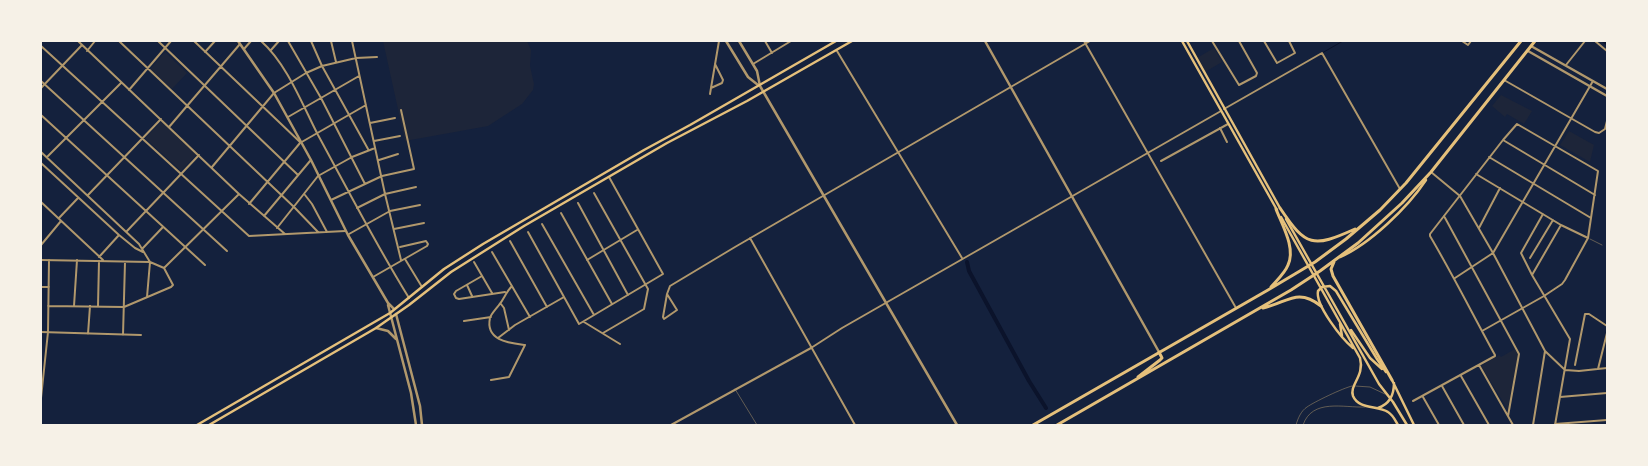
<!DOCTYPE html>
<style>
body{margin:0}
#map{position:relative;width:1648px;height:466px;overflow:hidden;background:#14213d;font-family:"Fira Sans",sans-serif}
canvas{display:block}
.frame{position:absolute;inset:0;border:42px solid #f6f1e7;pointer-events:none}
</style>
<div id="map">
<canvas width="1648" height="466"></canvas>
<div class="frame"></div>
</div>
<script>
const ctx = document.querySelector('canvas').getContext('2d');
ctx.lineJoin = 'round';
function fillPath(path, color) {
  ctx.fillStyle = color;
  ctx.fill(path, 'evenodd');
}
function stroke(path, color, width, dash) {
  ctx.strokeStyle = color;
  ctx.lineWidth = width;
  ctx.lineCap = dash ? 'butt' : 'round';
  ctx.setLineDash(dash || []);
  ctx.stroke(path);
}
fillPath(new Path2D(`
 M383,41H527L531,50L530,66L534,84L533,90L522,104L488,126L405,141Z
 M1214,48L1222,62L1205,72L1197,58Z
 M165,52L187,73L172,89L150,69Z
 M1501,95L1532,111L1524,124L1507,114L1505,117L1492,106Z
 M162,121L197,154L181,171L145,138Z
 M1569,131L1594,145L1590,162L1560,145Z
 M1515,349L1518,354L1508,410L1481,366L1499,355L1501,357Z`), '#1d2539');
stroke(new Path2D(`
 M1322,53L1343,41`), '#0b132b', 1);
stroke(new Path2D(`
 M1604,41L1607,43
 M967,262L969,271L1029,381L1046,408`), '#0b132b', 4);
stroke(new Path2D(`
 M1590,239L1602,245
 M1355,386L1370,387L1385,394
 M735,389L757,425
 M1296,425C1298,418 1301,411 1307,407C1314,402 1343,388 1352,386
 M1303,425C1312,398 1344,408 1365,407`), '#b1986c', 0.5);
stroke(new Path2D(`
 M78,41L239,194L285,234
 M119,41L294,207L318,232
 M158,41L298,175
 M194,41L300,142
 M261,41C287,64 302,104 318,135C348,190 376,245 409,298
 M288,41L321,98L365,184
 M311,41L322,66L368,149
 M331,41L336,62
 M352,41L385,194L401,260
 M765,41L772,53
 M1084,41L1236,308
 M1212,41L1239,85L1256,76L1257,73L1239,41
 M1264,41L1277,63L1295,53L1289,41
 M1315,41H1317
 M1462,41L1468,45L1471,41
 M1595,41L1607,51
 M41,46L249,236L345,231
 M244,49L251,41
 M271,50L279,41
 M87,51L95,41
 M837,51L962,258
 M205,52L215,41
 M715,64L723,80L722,83L711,88L719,41
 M753,64L791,41
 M1566,65L1585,41
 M1504,80L1595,132L1599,133L1605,129L1607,121
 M41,81L227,251
 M41,88L82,45
 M129,90L171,41
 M710,94L711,88
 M1224,109L1322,53L1400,189
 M41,115L205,265
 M288,117L359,76
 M370,123L395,118
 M169,127L240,44
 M1220,128L1227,142
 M1503,140L1595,195
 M374,141L400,136
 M41,152L139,244L150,262L147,297
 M47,157L121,83
 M1489,157L1591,218
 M379,160L398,154
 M1161,161L1228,124
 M41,163L119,235L135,248L143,252
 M212,167L274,93L306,73L322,66L356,58L377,57
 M1431,172L1460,196L1493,253L1545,351L1565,370L1579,371L1607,368
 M1476,174L1561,225L1588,238
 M594,193L648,289L644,309L603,333
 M88,195L161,119
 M305,195L312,204L327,232
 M331,200L382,176L414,169L401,110
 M41,202L103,260
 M578,203L628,295
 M249,204L300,143L366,105
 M357,208L385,194L416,187
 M561,213L612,304
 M1543,214L1521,253L1532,275L1570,339L1555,425
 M264,216L310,161
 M1444,216L1519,354L1508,416
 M59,218L78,198
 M542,224L594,315
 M277,228L318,176L352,157L375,148
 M1479,228L1500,188
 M394,229L424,223
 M127,231L199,155
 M528,232L579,324L663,274L609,177
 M349,234L390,211L420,205
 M750,238L855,425
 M510,241L547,307
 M41,245L61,221
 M142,249L163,227
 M492,252L530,317
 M99,257L119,235
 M1530,258L1553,220
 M405,259L422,287
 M41,260L150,262L164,268L173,285L171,287L124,307L48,306
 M587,260L637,230
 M474,262L492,293
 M164,268L239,194
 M1532,275L1561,225
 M482,276L456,291L454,294L456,298L459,299L505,292
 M373,277L427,246L428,244L426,241L400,247
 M1455,278L1493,253L1593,81
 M467,285L472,296
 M41,287H49
 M667,294L677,310L664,319L663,317L667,294L670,286L735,247L1090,41
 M501,304L504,308L509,330
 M74,306L77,260
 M98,306L99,261
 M464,321L491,317
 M584,322L620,344
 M41,332L141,335
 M88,334L90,306
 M123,335L125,262
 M498,338L515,325L564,297
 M1479,365L1513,425
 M1575,365L1585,314H1589L1607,326
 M1598,369L1607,333
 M1461,376L1489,425
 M491,380L509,377L525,345C510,343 485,341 490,318C491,314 496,309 499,305C504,299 506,292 512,286
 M1442,386L1464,425
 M1423,397L1439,425
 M1560,397L1607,393
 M41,398L48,332L49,260
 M1413,401L1495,356V355C1473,315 1453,275 1430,236V234L1503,140L1517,124L1598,171L1588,238L1565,280L1562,284L1544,296L1482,331
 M1555,424L1607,420
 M671,425L811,348L842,328L1221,111
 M1533,425L1545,351`), '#b1986c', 2);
stroke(new Path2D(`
 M238,41L274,93L311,160L348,235L388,303L394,309
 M726,41L748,77L758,85
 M739,41L757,71L760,86L957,425
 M985,41L1159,352
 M1531,46L1607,89
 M1528,51L1607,96
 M388,305L411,393L416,425
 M396,314L420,406L422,425
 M376,328L388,331L396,339`), '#b1986c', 2.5);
stroke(new Path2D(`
 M1182,41L1277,210
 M1187,41L1280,208
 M1281,217L1360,358C1365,376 1349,385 1353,396C1359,410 1378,405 1388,412C1393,415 1395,420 1398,425
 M1286,219L1379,384L1393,402L1407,425
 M1340,257C1370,244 1408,207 1426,180
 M1340,324L1342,336
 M1351,330L1370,358L1382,369
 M1353,348C1342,339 1315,305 1318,291L1322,287L1330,286L1336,291L1377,359L1386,372
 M1392,380L1414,425
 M1378,408C1390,404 1394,395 1394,383
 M197,425L390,313L444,269L483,244L644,150L690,125L836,41
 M209,425L376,328L409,305L451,272L524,226L667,143L747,101L852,41`), '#e5c07b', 2.5);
stroke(new Path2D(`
 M1280,208C1306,247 1313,248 1355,229
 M1334,262L1331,269L1333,276L1392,380
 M1271,287C1277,280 1285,273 1288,265C1296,248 1282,225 1276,209
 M1263,308C1287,303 1297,287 1321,306
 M1138,377L1160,360L1162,358L1159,352
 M1033,425L1268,290L1315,262L1346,239L1380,210L1406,183L1521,41
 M1057,425L1291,290L1320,271L1358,243L1402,203L1431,172L1535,41`), '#e5c07b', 3);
</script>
